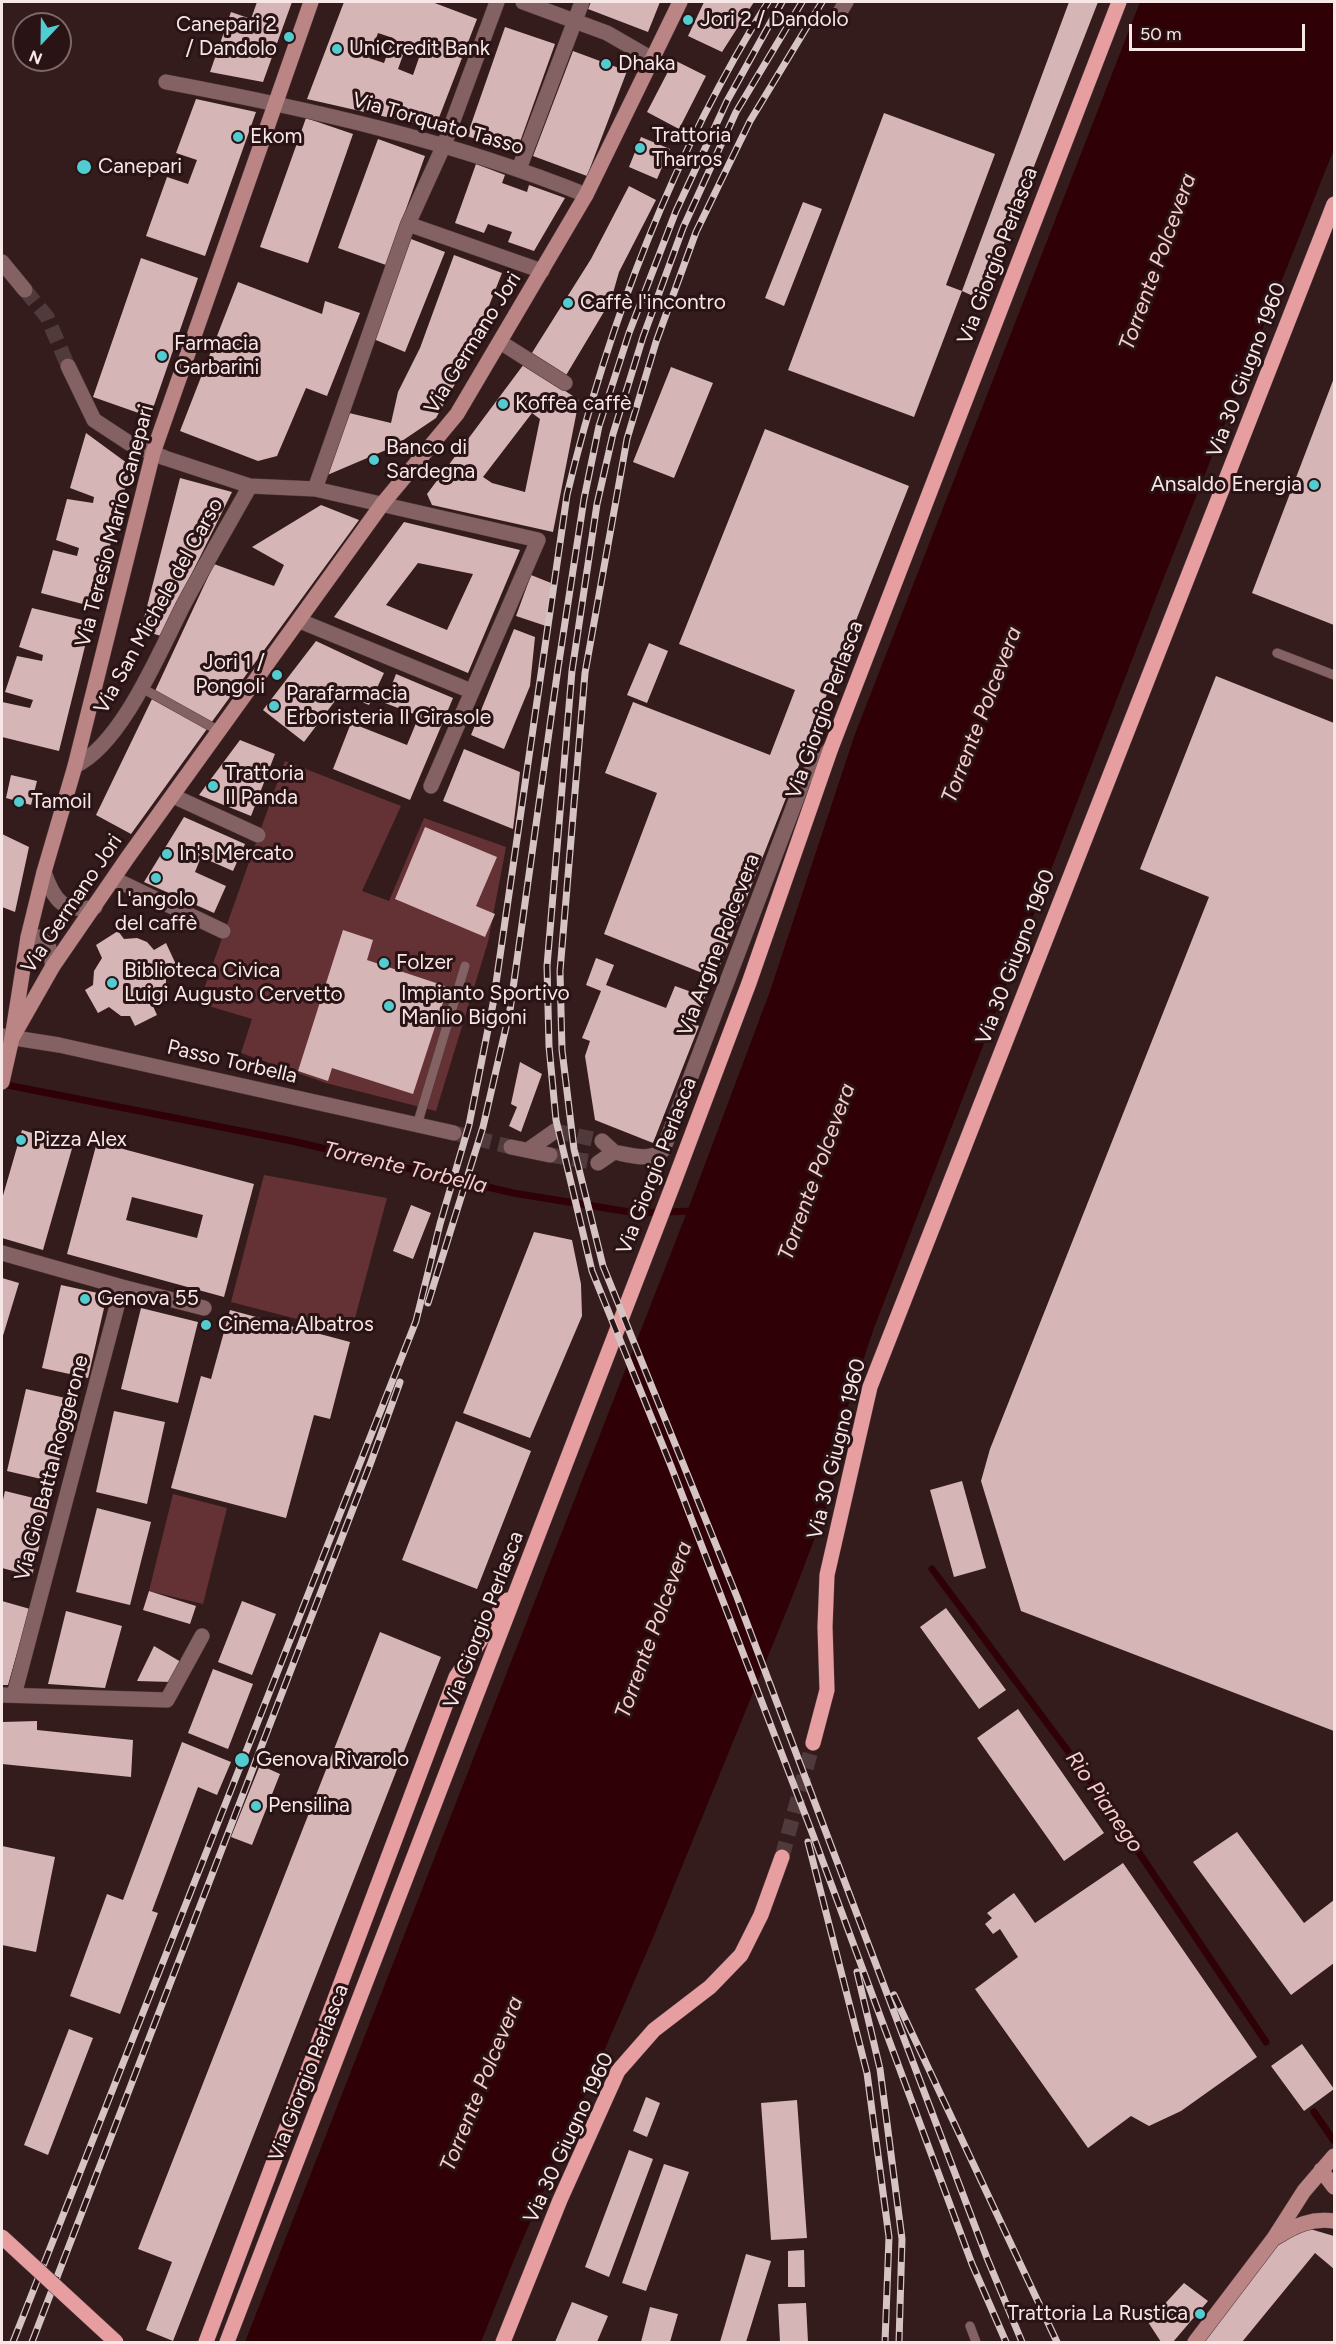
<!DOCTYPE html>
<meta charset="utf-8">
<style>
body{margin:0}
#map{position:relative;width:1336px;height:2344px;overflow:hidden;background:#341c1d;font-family:Figtree,sans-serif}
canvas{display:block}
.frame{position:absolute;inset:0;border:3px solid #f8e7e7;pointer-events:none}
.north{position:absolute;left:12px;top:12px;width:60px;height:60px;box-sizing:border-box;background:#291314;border:2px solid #7c6868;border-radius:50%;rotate:202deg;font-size:16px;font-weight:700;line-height:24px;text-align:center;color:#f8e7e7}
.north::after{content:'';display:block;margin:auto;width:21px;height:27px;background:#52ccd0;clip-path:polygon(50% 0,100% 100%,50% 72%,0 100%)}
.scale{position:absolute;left:1129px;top:24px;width:176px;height:27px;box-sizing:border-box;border:3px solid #f8e7e7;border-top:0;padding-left:8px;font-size:18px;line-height:21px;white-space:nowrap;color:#f8e7e7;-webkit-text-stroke:4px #291314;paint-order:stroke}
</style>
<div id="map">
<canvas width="1336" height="2344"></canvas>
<div class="frame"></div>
<div class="north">N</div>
<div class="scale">50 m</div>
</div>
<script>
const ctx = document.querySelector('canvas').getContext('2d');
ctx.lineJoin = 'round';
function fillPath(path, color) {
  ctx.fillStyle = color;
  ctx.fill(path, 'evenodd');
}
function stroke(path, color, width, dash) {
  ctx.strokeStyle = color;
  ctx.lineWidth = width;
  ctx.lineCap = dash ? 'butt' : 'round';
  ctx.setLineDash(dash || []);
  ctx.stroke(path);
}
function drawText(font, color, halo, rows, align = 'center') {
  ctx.font = font + ' Figtree,sans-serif';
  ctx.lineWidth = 6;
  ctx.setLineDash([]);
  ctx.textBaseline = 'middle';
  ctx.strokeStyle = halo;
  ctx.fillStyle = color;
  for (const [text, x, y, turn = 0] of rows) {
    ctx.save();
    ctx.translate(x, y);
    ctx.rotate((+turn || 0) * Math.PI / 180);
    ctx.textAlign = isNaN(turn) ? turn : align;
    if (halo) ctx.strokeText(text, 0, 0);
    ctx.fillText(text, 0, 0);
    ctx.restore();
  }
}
fillPath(new Path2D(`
 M285,761L401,806L362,891L389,901L424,818L506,847L488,942L436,1111L326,1083L241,1053L252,1019L199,1003Z
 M264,1175L387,1198L351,1333L231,1302Z
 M173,1494L227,1508L203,1604L149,1591Z`), '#643234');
fillPath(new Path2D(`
 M1140,2H1334V149L1159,590L874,1328L846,1412L829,1501L793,1595L652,1940L513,2262L481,2342H245L687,1212L769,994L855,734Z`), '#2f0006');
stroke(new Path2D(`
 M2,1084L292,1141L513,1193L636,1213L693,1211
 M932,1569L1097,1790L1266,2042
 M1314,2112L1334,2141`), '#2f0006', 7);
fillPath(new Path2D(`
 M257,2H292L263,82L210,72L231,12L251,19Z
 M344,2H432L477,19L435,128L307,99ZM378,33L393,38L384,63L369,58ZM407,44L422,49L413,75L398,69Z
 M591,2H660L648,32L588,9Z
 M704,2H754L722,52L688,36Z
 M1069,2H1098L982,300L962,291Z
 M505,27L555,44L516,153L467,136Z
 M573,51L627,71L587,176L533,156Z
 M674,60L706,76L679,129L647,112Z
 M196,99L256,112L205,256L146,236L167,177L188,184L197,160L176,153Z
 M884,113L995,154L946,285L962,291L914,417L788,370Z
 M306,118L353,134L308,263L260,247Z
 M641,137L670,149L657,179L629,167Z
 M378,139L425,156L386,265L338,248Z
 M476,164L505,175L502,183L527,192L529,185L565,198L534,251L508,242L512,232L488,224L484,233L455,223Z
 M629,186L656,200L619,272L611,300L565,377L530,356L591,259Z
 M803,202L822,209L784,306L765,298Z
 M411,239L445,252L405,352L371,338Z
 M454,255L502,273L465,366L436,418L393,447L325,476L345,412L391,423L398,392L420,348Z
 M141,258L198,278L150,417L93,397Z
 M238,282L322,314L325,301L360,313L327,396L306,388L277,456L258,461L180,431Z
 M524,364L579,400L553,532L432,505L427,494ZM532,413L540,419L525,492L492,483L483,477Z
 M671,367L713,383L674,478L633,462Z
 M1334,378V625L1252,593Z
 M765,429L909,486L715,978L604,934L657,793L605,773L633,702L770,755L795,690L679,644Z
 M86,433L131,466L94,607L41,593L53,550L77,556L79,548L56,540L67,499L93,503L94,497L70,488Z
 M180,478L232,492L161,636L141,630Z
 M321,505L359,520L211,723L155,691L214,564L274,586L284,565L252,547Z
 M404,522L520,550L468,673L334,617ZM418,563L473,574L447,630L386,605Z
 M531,575L551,583L546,626L516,616Z
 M32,608L91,622L59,751L2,737V702L30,708L33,700L5,692L17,656L42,661L43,655L19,647Z
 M514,629L535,637L530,686L504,749L471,735Z
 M316,641L384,673L369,705L341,693L304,742L263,710Z
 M649,643L668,651L647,703L627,695Z
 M396,674L453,698L410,800L333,769L351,723L407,745L419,716L385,703Z
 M1216,676L1334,723V1731L1021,1611L981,1481L990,1449L1209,897L1140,869Z
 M152,699L207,729L131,834L96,815Z
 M240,740L275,754L251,816L199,795Z
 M464,749L520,772L513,829L443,801Z
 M11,775L37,781L31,805L6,798Z
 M184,817L245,844L233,871L201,857L195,872L226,886L214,913L144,882Z
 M425,827L497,857L476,906L495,914L485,937L395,899Z
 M2,834L29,847L15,912L2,907Z
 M343,930L373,940L367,960L448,987L413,1094L332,1068L328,1081L298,1071Z
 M118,931L124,939L137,938L147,942L154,950L166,943L179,971L166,976V991L161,999L152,1004L157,1015L135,1026L130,1016H121L109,1007L98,1013L85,990L93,985L94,971L102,958L96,945Z
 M596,958L614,965L606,985L666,1008L675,986L705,997L694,1024L699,1026L653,1143L595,1120L585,1056L590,1041L582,1038L601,991L586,985Z
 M520,1062L542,1074L521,1132L509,1126L517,1107L511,1104Z
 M22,1130L73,1145L43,1250L2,1238V1199Z
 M97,1142L254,1184L224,1297L67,1254ZM132,1197L203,1215L197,1238L126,1220Z
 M411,1205L431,1213L413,1259L393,1251Z
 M534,1232L572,1240L581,1284L582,1316L530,1438L463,1413Z
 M2,1278L19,1283L2,1339Z
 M61,1285L107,1295L88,1378L42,1368Z
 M141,1308L198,1322L178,1403L121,1389Z
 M230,1310L350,1342L330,1419L314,1415L286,1518L171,1488L201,1376L211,1379Z
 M26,1389L74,1400L54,1482L7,1471Z
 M114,1411L165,1422L147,1504L96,1492Z
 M456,1421L531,1451L477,1589L402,1560Z
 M962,1481L986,1568L954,1577L930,1490Z
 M5,1491L50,1502L32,1576L2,1568V1504Z
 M97,1508L151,1522L130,1605L76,1592Z
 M149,1591L196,1606L190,1624L143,1610Z
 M2,1601L30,1609L8,1685H2Z
 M242,1601L276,1614L252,1675L218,1662Z
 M946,1608L1006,1690L979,1709L920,1627Z
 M66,1611L122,1626L105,1688L48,1684Z
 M380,1632L441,1657L173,2341L146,2330L172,2262L138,2249Z
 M154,1646L181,1662L172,1682L137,1681Z
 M213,1669L253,1684L228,1749L188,1733Z
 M1018,1709L1104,1833L1064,1861L977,1738Z
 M37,1721V1730L133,1740L131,1777L2,1764V1722Z
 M182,1742L231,1762L217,1795L198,1787L152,1911L158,1913L120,2014L70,1996L107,1894L123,1900Z
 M260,1765L280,1774L252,1845L231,1837Z
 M1237,1832L1304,1923L1334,1900V1963L1291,1995L1193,1862Z
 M2,1846L55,1857L36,1952L2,1945Z
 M1123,1863L1257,2057L1181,2111L1149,2126L1131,2116L1088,2148L975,1989L1018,1957L1000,1929L993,1934L985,1924L992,1918L987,1913L1014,1893L1035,1923Z
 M69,2029L93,2038L48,2155L24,2145Z
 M1302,2044L1334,2089L1304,2111L1271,2066Z
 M646,2097L660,2103L647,2137L633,2131Z
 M797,2100L807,2238L771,2240L761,2103Z
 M629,2150L653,2159L609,2277L585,2267Z
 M664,2164L689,2172L646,2291L622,2283Z
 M1310,2229L1334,2236V2269L1315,2253L1242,2342H1200L1273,2249L1296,2232Z
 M804,2250L805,2287H788V2251Z
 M746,2254L771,2261L746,2342H720Z
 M1184,2283L1208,2301L1173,2342H1161L1148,2322Z
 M572,2302L608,2316L597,2342H555Z
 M806,2303L808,2342H780L778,2304Z
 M650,2307L678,2314L670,2342H641Z`), '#d6b5b6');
stroke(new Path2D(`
 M25,290L47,317L68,366
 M555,1131L602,1141
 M454,1133L511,1147
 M550,1155L598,1163`), '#513a3b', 15, [15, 8]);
stroke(new Path2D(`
 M782,1857L813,1743`), '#513a3b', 15, [15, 8]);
const lane = new Path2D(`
 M1277,653L1334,675
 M140,687L219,731
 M417,1125L465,966
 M970,2326L976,2342`);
const street = new Path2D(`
 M523,2L607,33L652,59
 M840,12L846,2
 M166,82C309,109 450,140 586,195
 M519,169L582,2
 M408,224L542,271
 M2,262L25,290
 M500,342L565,383
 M68,366L94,420L129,443L165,458L250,486L315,489L538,540L431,786
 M315,489L408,224L444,145L497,2
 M300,621L471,691
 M75,766C123,743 160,650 185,602C206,563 228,525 250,486
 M173,796L258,835
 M44,872C54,901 63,913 95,907
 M114,879L223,931
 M28,937H39L48,944L53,966
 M2,1036L59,1045L454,1133
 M602,1141L614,1152
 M511,1147L550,1155
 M528,1150L555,1131
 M614,1152C630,1155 650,1162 663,1150L804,779L831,748
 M598,1163L614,1152
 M2,1253L122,1287L14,1695
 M122,1287L204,1308
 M2,1695L167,1700L202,1636`);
const secondary = new Path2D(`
 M12,1038L53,966L128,857L383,503L457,414L586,195L680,2
 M2,1082L12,1038L28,937L44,872L75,766L153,453L311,2
 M1321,2170L1334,2187
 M1277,2237C1296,2225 1312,2218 1334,2221
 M1195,2342L1274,2238L1304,2191L1334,2156`);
const primary = new Path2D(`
 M813,1743L827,1690L825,1627L827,1575L870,1387L1334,204
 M206,2342L456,1677L507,1600
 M227,2342L674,1182L749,983L831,748L1119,2
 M503,2342L560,2200L618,2071L654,2030L710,1987L741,1955L761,1915L782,1857`);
stroke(lane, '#4f3839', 10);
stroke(street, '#4f3839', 16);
stroke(secondary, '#4f3839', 16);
stroke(primary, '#4f3839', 16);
stroke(lane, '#846162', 9);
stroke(street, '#846162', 15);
stroke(secondary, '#bb8485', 15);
stroke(primary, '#e69ea0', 15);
const rail = new Path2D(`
 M802,2L736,112L683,228L643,337L613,434L597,504L572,671L547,966L549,1046L556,1120L592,1271L671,1466L813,1835L972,2264L1006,2342
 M822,2L750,121L696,232L656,342L627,439L585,673L560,971L562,1050L574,1149L603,1266L737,1597L987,2258L1022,2342
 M428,1303L483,1127L510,1010L558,668L584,499L599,426L629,333L676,211L727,101L782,2
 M808,1842L867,2073L889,2237L885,2342
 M857,1972L880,2069L902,2239L899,2342
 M894,1995L1057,2342
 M13,2342L416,1321L440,1224L469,1125L493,1004L567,495C608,323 674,152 768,2
 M32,2342L371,1462L400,1382`);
stroke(rail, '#d6c4c4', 7);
stroke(rail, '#291314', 4.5, [14]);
const primaryBridge = new Path2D(`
 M2,2237L116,2342`);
stroke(primaryBridge, '#4f3839', 16, []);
stroke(primaryBridge, '#e69ea0', 15);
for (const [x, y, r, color] of [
 [688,20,6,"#52ccd0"],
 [289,37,6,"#52ccd0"],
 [337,49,6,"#52ccd0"],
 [606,64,6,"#52ccd0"],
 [238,137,6,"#52ccd0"],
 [640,148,6,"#52ccd0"],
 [84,167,8,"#52ccd0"],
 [568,303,6,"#52ccd0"],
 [162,356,6,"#52ccd0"],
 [503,404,6,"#52ccd0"],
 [374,460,6,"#52ccd0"],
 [1314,485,6,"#52ccd0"],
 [277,675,6,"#52ccd0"],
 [274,706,6,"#52ccd0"],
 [213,786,6,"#52ccd0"],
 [19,802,6,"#52ccd0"],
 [167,854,6,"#52ccd0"],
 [156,878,6,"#52ccd0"],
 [384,963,6,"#52ccd0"],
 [112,983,6,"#52ccd0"],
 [389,1006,6,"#52ccd0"],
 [21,1140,6,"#52ccd0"],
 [85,1299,6,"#52ccd0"],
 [206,1325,6,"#52ccd0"],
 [242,1760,8,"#52ccd0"],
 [256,1806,6,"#52ccd0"],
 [1200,2314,6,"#52ccd0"]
]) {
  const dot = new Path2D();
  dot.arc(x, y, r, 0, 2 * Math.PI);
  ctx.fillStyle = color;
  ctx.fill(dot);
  stroke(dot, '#291314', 2);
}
drawText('21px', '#f8e7e7', '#291314', [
 ["Jori 2 / Dandolo",700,20],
 ["Canepari 2",277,25,"right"],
 ["/ Dandolo",277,49,"right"],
 ["UniCredit Bank",349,49],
 ["Dhaka",618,64],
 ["Trattoria",652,136],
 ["Tharros",652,160],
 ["Ekom",250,137],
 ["Canepari",98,167],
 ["Caffè l'incontro",580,303],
 ["Farmacia",174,344],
 ["Garbarini",174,368],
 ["Koffea caffè",515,404],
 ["Banco di",386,448],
 ["Sardegna",386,472],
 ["Ansaldo Energia",1302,485,"right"],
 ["Jori 1 /",265,663,"right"],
 ["Pongoli",265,687,"right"],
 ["Parafarmacia",286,694],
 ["Erboristeria Il Girasole",286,718],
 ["Trattoria",225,774],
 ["Il Panda",225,798],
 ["Tamoil",31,802],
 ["In's Mercato",179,854],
 ["L'angolo",156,900,"center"],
 ["del caffè",156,924,"center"],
 ["Folzer",396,963],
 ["Biblioteca Civica",124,971],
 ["Luigi Augusto Cervetto",124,995],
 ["Impianto Sportivo",401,994],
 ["Manlio Bigoni",401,1018],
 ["Pizza Alex",33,1140],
 ["Genova 55",97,1299],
 ["Cinema Albatros",218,1325],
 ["Genova Rivarolo",256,1760],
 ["Pensilina",268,1806],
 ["Trattoria La Rustica",1188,2314,"right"]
], 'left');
drawText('21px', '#f8e7e7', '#291314', [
 ["Via Torquato Tasso",438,124,16],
 ["Via Giorgio Perlasca",998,256,-69],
 ["Via Germano Jori",473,343,-58],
 ["Via 30 Giugno 1960",1247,370,-69],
 ["Via Teresio Mario Canepari",115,526,-75],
 ["Via San Michele del Carso",159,606,-61],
 ["Via Giorgio Perlasca",825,710,-70],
 ["Via Germano Jori",72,904,-56],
 ["Via Argine Polcevera",719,945,-69],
 ["Via 30 Giugno 1960",1016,957,-69],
 ["Passo Torbella",232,1062,13],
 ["Via Giorgio Perlasca",657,1166,-69],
 ["Via 30 Giugno 1960",837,1449,-76],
 ["Via Gio Batta Roggerone",52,1468,-75],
 ["Via Giorgio Perlasca",484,1620,-69],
 ["Via Giorgio Perlasca",309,2073,-69],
 ["Via 30 Giugno 1960",569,2138,-65]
]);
drawText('italic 22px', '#f9cbcb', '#291314', [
 ["Torrente Polcevera",1158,262,-70],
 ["Torrente Polcevera",982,715,-69],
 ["Torrente Torbella",405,1168,13],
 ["Torrente Polcevera",817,1172,-70],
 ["Torrente Polcevera",654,1630,-70],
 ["Rio Pianego",1104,1802,55],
 ["Torrente Polcevera",482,2084,-68]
]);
</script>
